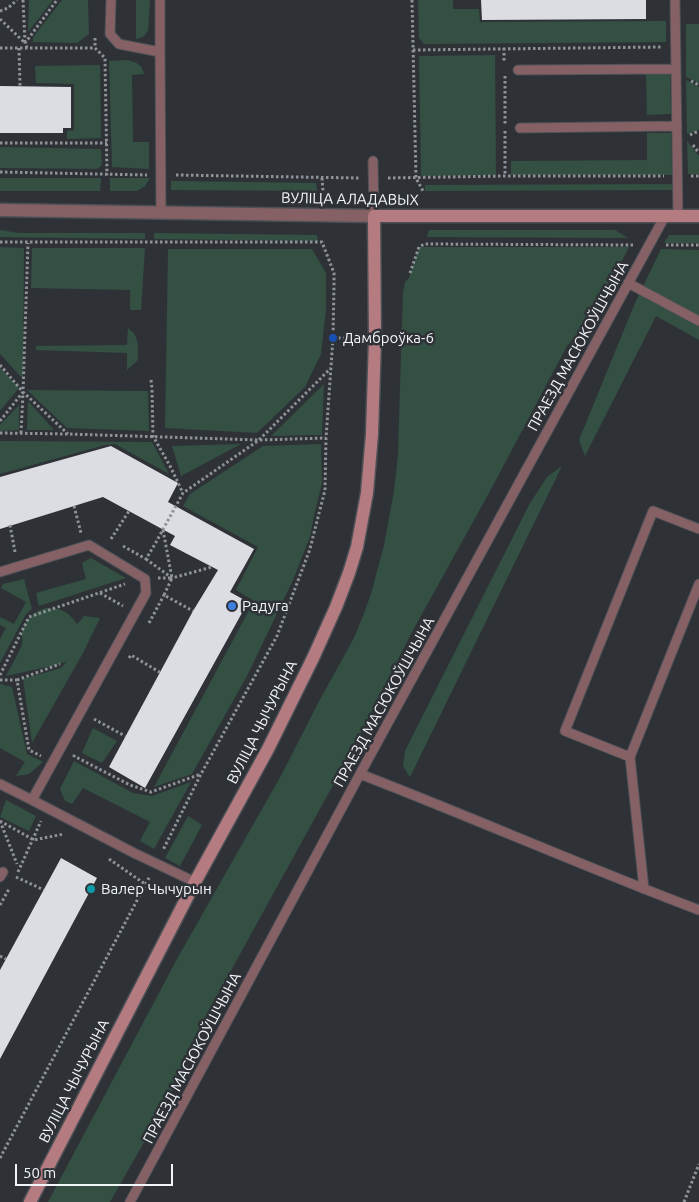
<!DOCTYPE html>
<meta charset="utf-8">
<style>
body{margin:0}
#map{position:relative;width:699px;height:1202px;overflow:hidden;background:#2e3237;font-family:Ubuntu,sans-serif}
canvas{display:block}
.scale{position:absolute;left:15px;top:1164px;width:158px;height:22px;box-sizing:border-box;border:2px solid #f2f5f8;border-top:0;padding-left:6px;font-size:15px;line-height:18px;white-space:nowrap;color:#f2f5f8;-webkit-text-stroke:4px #2e3237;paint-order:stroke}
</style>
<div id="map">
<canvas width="699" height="1202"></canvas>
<div class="scale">50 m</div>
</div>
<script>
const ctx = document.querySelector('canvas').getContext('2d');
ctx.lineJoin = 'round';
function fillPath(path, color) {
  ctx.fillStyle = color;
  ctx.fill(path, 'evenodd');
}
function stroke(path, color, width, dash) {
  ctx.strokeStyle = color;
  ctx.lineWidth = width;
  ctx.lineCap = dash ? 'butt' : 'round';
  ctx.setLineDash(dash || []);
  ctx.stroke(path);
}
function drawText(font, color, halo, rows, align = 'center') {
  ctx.font = font + ' Ubuntu,sans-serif';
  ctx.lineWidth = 5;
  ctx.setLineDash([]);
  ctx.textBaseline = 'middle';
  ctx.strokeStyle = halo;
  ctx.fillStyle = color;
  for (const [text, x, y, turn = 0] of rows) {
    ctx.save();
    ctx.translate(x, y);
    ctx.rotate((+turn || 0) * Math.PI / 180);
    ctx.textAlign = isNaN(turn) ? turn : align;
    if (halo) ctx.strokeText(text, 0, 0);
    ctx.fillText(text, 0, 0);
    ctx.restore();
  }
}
fillPath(new Path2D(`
 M29,0H53L28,32Z
 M62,0H88L89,34L77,43L33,42V37Z
 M136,0H150L148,31L143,37L136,39Z
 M418,0H453V9H479L480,22L666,21V42L424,44L419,38Z
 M686,24H699V83L686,77Z
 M495,55L496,175L421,176L419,56Z
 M128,60C137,63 142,64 144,74L132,75L133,142H149V169L112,167L109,61Z
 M100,65L101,138L67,139V131L74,130V84L36,83L35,66Z
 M646,73H670L671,114L647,115Z
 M686,80L699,87V130L687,134Z
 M647,133H671L672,175H511V161L647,160Z
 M687,141L699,156V174H688Z
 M0,147L101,149L102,165L97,169L0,168Z
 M0,178H101L100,191H0Z
 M110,178H150L145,186L137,191H110Z
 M171,181L316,183L317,191L171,190Z
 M675,184V190L425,191V185Z
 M0,230L19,233H145V239L0,237Z
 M429,230H615L628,238L427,237Z
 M154,233L317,235L318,241L154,239Z
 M669,235H699V243H664Z
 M0,247L24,248L23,379L0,354Z
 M419,247H629L594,315L567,346L489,493L412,632L349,756L217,996L167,1102L110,1202H48L177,959L283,772L317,705L354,638L363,616L371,594L384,545L394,491L398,455L399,419L403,293L405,282L409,278Z
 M32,248H145L141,310H130V290L31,288Z
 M168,249H312L326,273V309L321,354L305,387L257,433L165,428Z
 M661,249L699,250V340L656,316L585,456L579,440L635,303Z
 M128,328C140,337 138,346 138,360L127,370V353L36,350V346L127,345Z
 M0,368L19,388L0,411Z
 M324,383L322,435L271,436L324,384Z
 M27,390L148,391L149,431L67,428Z
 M28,401L54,430H27Z
 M19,405V430L0,431V425Z
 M0,441L152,442L169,474L115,444L105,445L0,474Z
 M241,444L181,476L172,446Z
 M321,444L322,483L314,516L310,537L293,580L247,676L192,774L154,787L254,601L236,590L258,547L183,506L190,494L263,446Z
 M562,466L410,777L403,766L405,751L529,505L547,477Z
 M91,558L126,578L39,606L36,593L86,579L82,563Z
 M24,579L32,609L26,614L0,663V639L6,628L0,625V617L14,624L26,602L1,588L3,584Z
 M45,608C61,608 68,611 77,624L84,616L100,618L83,653L32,743L23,679L61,668L67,661L60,664L6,676C10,668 20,651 22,644C23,640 21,636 22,632C25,619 34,612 45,608Z
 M0,684L12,687L27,754L43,762L29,774L16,776L25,762L0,748Z
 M93,728L117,741L102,763L82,753Z
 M74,761L133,793L152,796L191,782L154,849L140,841L150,822L83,788L72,804L65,801L60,789Z
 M6,800L36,816L29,831L0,817Z
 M188,816L202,825L180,866L165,858Z`), '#335043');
fillPath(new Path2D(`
 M481,0H646V19L482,20Z
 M0,86L71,87V128H63V133H0Z
 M111,446L178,483L168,502L254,549L230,592L248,602L145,788L109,767L193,611L218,570L170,545L175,536L103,497L0,529V477Z
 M61,858L97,878L0,1059V970Z`), '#dcdce3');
const service = new Path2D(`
 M111,0L110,34L119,44L160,52L161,213
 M675,0L678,216
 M160,52V0
 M518,70L676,69
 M520,128L677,126
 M373,161L374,216
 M628,283L699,321
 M699,529L653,511L565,731L630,757L699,584
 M0,572L89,545L145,579L146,593L32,800L134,853L195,882
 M630,757L644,889
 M360,774C474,818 585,867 699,910
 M0,784L32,800
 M0,877L3,872
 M130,1202L360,774L665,216`);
const tertiary = new Path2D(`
 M0,210L374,216`);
const secondary = new Path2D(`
 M30,1202L195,882L268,749L313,658L336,607L349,573L357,547L367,493L372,434L375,339L374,216H699`);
stroke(service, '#4d5156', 11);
stroke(tertiary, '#4d5156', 15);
stroke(secondary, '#4d5156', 15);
stroke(new Path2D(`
 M23,0L25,42
 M412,0L416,178L423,191
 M0,11L8,8L17,0
 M0,19L24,42
 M95,38V48L105,58L107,175
 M0,48H95
 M19,48L20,86
 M27,48L25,43L57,0
 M504,48V63
 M413,50L661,47
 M505,76V125
 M691,81L699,85
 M505,131V176
 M690,135L699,131
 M0,143H107
 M693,145L699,153
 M0,172L147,175
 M176,175L359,178
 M691,176H699
 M322,178L323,191
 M388,178L505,176H664
 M0,242H322L334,273V284L333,338L326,438L325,490L314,533L310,549L277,636L201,774L163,850
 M666,245H699
 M410,273L419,247L424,244L633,245
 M333,338H360
 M0,365L23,392L68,434
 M151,380L152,389L153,436L170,466L183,493
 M0,421L23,392L28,243
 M0,433L68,434L259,440L326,438
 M21,433L23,393
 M74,506L81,533
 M10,525L15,552
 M163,530L172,578L164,595L193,611
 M111,539L129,511
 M123,546L146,559L155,544L183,493L259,440L331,368
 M146,559L172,578L212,567
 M158,578H172
 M100,593L123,606
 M149,623L164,595
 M129,658L131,655L161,673
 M0,675L29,617L125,584
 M0,680H17L29,750L41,756
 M17,680L60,664
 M94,719L125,736
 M75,755L74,756L130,785L151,792L201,774
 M0,821L34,840L64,834
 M0,821L17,864
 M109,859L145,884
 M18,872L41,821
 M16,877L44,890
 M0,905L9,889
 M0,956L6,959
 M0,1158L150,876
 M684,1202L699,1164`), '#8f9397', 3, [2.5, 2.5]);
stroke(service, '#856165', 9);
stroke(tertiary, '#856165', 12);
stroke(secondary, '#b47b81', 12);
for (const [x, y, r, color] of [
 [333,338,5,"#1a4fb4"],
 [232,606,5,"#3f7fe0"],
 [91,889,5,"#0f9aa8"]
]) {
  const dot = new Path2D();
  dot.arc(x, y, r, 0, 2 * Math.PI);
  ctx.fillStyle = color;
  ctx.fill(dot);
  stroke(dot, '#2e3237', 2);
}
drawText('15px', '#f2f5f8', '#2e3237', [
 ["ВУЛІЦА АЛАДАВЫХ",350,199,1],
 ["ПРАЕЗД МАСЮКОЎШЧЫНА",578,346,-61],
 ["ПРАЕЗД МАСЮКОЎШЧЫНА",384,702,-61],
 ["ВУЛІЦА ЧЫЧУРЫНА",262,722,-63],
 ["ПРАЕЗД МАСЮКОЎШЧЫНА",192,1058,-62],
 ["ВУЛІЦА ЧЫЧУРЫНА",74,1081,-63]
]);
drawText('15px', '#f2f5f8', '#2e3237', [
 ["Дамброўка-6",343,338],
 ["Радуга",242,606],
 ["Валер Чычурын",101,889]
], 'left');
</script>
